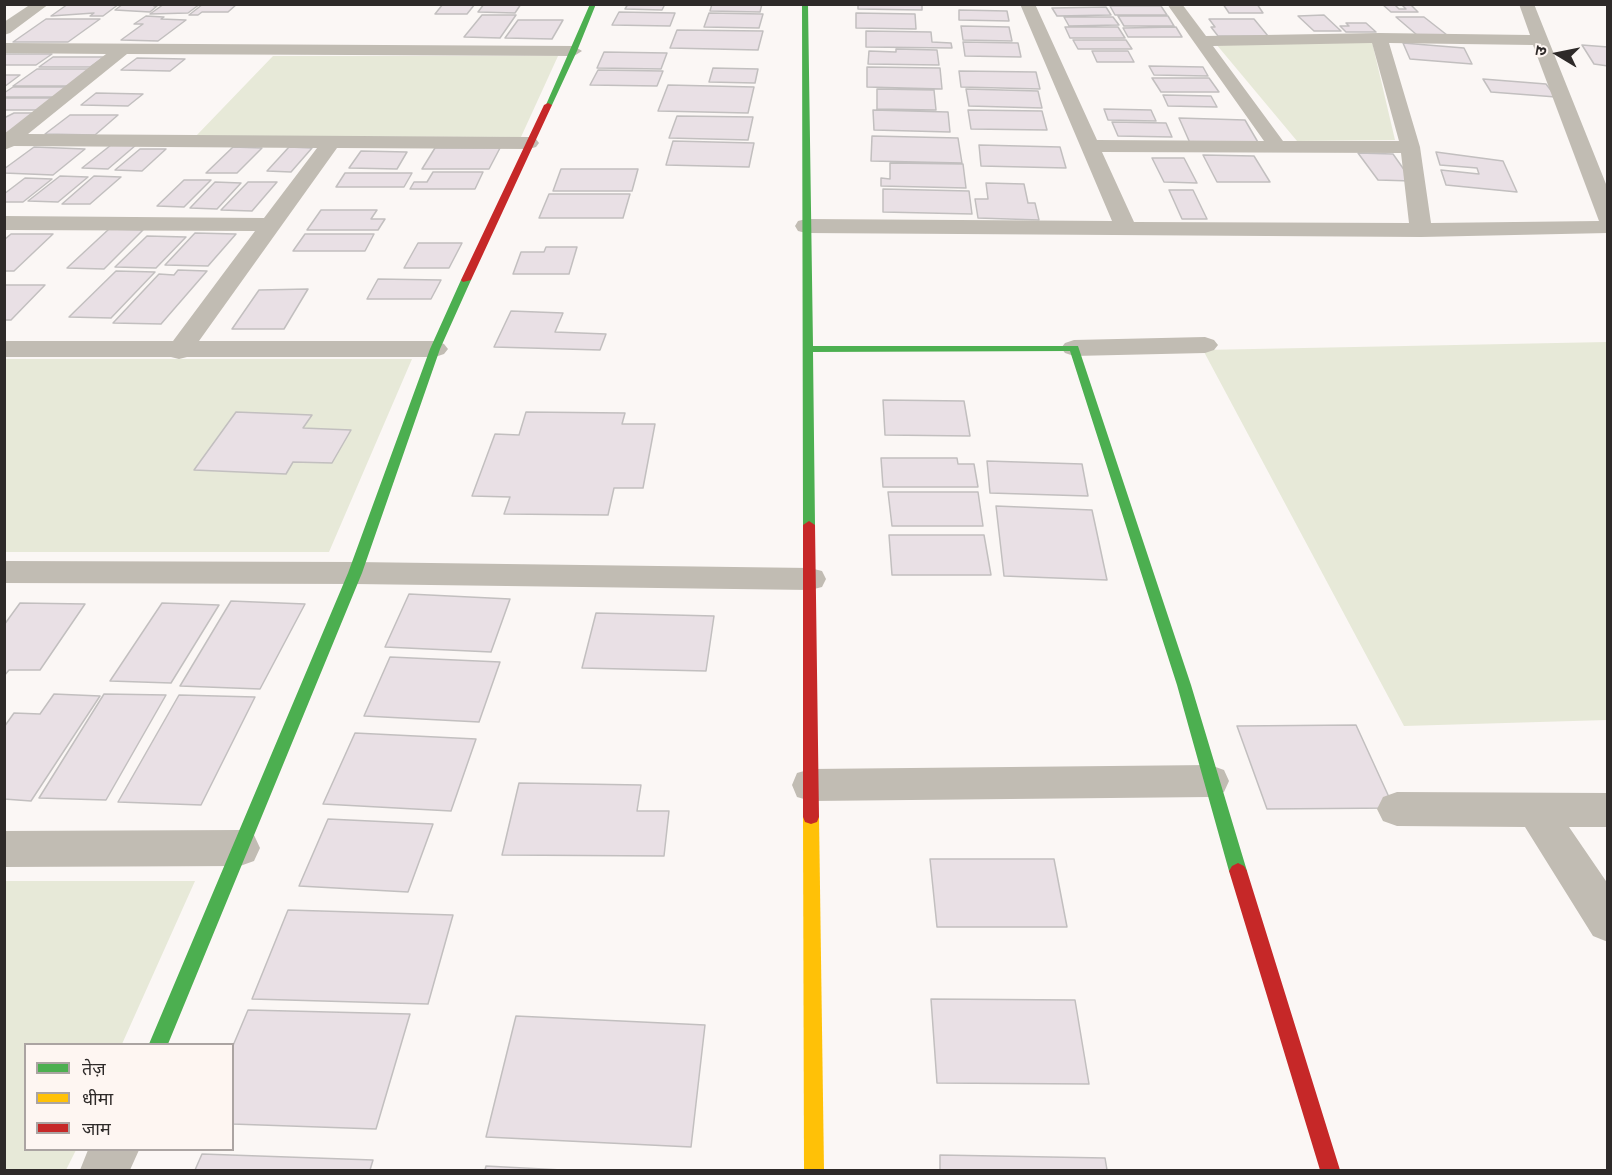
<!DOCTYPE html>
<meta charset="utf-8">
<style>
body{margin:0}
#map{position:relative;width:1612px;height:1175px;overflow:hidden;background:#fbf7f5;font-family:"Titillium Web","Noto Sans Devanagari",sans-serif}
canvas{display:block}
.frame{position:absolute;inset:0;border:6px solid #2e2a29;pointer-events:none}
.legend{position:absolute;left:24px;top:1043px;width:210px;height:108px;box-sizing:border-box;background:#fef6f2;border:2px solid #aba4a2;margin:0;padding:8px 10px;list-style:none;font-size:18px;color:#2e2a29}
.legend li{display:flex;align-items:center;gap:12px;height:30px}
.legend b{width:30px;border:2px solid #aba4a2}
.north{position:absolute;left:1528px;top:24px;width:60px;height:60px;-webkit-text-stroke:4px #fef6f2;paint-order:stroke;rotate:280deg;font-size:16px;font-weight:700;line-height:24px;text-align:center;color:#2e2a29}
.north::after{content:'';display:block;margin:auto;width:21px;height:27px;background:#2e2a29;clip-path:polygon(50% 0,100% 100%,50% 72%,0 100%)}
</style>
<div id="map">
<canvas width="1612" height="1175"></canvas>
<div class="frame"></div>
<ul class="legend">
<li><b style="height:8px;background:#4caf50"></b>तेज़</li>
<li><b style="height:8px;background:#ffc107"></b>धीमा</li>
<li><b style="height:8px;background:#c62828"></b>जाम</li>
</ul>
<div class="north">उ</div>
</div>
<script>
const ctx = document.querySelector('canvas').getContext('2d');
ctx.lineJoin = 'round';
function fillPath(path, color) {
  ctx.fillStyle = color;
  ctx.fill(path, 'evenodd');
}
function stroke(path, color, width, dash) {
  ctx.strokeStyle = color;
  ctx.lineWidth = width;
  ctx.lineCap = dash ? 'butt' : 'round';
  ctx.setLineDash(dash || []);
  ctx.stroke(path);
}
fillPath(new Path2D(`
 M1372,42L1395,140L1297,141L1216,44Z
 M273,56H558L521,137L196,136Z
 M1607,342V720L1404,726L1203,350Z
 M5,359H412L329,552H5Z
 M4,881H195L122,1044H26V1150H76L66,1170H5Z`), '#e7e9d8');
const building = new Path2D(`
 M68,4H119L103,16H90L94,13L51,16Z
 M123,4H157L154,6H157L150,12L115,10Z
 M164,4H200L188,13L150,14Z
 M203,4H237L228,12H202L198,15H189Z
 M443,4H475L467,14H435Z
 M484,4H521L515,13L478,12Z
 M628,4H665L662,10L625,9Z
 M712,4H762L760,12L710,11Z
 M858,4H922V10L858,9Z
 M1223,4H1257L1263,13H1229Z
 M1382,4H1394L1399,9H1406L1401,4H1410L1418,12H1391Z
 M1110,6H1161L1167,15H1115Z
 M1106,7L1111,15L1057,16L1052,8Z
 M959,10L1007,11L1009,21L959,20Z
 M619,12L675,13L670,26L612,25Z
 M709,13L763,14L759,28L704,27Z
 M856,13L915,14L916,29L856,28Z
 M482,15H516L500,38L464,37Z
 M1324,15L1341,31H1314L1298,16Z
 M146,16L164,17L161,19L186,20L158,41L121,40L143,24H134Z
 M1118,16H1168L1174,26H1124Z
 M1064,17H1113L1119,25L1069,26Z
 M1396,17H1424L1447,35H1417Z
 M46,19H100L68,42H13Z
 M1209,19H1254L1268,36H1218L1211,27H1215Z
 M518,20H563L552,39L505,38Z
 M1346,23H1366L1376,32H1346L1340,26H1349Z
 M961,26L1009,27L1012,41L963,40Z
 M1065,27H1118L1125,38H1070Z
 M1176,27L1182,37H1128L1123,28Z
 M677,30L763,31L758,50L670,48Z
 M866,31L931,32L932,42L951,43L952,48L866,47Z
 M1073,40H1126L1132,49H1078Z
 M963,42L1018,43L1021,57L965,56Z
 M1403,43L1464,48L1472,64L1410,59Z
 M1582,45L1608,47V66L1594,64Z
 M896,49L937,50L939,65L868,64L869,51L896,52Z
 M1092,51H1128L1134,62H1097Z
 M604,52L667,53L661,69L597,68Z
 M4,54H52L36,65H4Z
 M53,57H104L90,67H39Z
 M137,58L185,59L170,71L121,70Z
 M1149,66L1203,67L1208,76L1154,75Z
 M867,67L940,68L942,89L867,87Z
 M713,68L758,69L755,83L709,82Z
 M37,69H90L68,86H13Z
 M598,70L663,71L657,86L590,85Z
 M959,71L1036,72L1040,89L961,87Z
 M4,75H20L4,87Z
 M1152,78H1209L1219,92H1161Z
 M1483,79L1546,84L1556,97L1491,92Z
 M668,85L754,87L748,113L658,111Z
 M13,87H68L56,97H4V93Z
 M877,89L934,90L936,110L877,109Z
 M966,89L1038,91L1042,108L969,106Z
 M96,93L143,94L128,106L81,105Z
 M1163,95L1211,96L1217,107L1168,106Z
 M4,98H55L39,110H4Z
 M1104,109L1151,110L1156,121L1108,120Z
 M873,110L948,112L950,132L874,130Z
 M968,110L1042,111L1047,130L971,129Z
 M14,113H35L9,133H4V118Z
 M70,115H118L95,135L45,134Z
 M677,116L753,117L748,140L669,138Z
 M1179,118L1245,120L1259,144L1190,143Z
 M1112,122L1166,123L1172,137L1118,136Z
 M872,136L958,138L962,163L871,161Z
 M673,141L754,143L749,167L666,165Z
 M111,145H136L108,169L82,168Z
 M979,145L1060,147L1066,168L981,166Z
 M34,147L85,149L53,175L4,173V169Z
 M233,147L262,148L237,173H206Z
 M289,147L312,148L291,172L267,171Z
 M435,148H500L489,169H422Z
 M140,149H166L142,171L115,170Z
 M361,151L407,152L397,169L349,168Z
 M1436,152L1503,161L1517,192L1446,185L1441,170L1479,174L1477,168L1440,165Z
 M1358,153L1393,154L1412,181L1378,180Z
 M1203,155L1254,156L1270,182H1217Z
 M1152,158H1184L1197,183L1164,182Z
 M890,163L963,164L966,188L881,186V178L890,179Z
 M561,169H638L632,191H553Z
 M433,172H483L475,189H410L414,182H427Z
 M345,173H412L404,187H336Z
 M60,176L88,177L58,202L28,201Z
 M94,176L121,177L90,204H62Z
 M25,178L52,179L23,202H4V194Z
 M184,180H211L184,207L157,206Z
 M215,182L241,183L217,209L190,208Z
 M248,182H277L252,211L221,210Z
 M986,183L1024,184L1028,203H1035L1039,220L978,218L975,199H988Z
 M883,189L969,191L972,214L883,212Z
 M1169,190H1193L1207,219H1182Z
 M549,194H630L623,218H539Z
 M321,210H377L371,219H385L378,230H307Z
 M109,229L143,230L104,269L67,268Z
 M195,233L236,234L208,266L165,265Z
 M11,234H53L14,271H4V240Z
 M305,234H374L365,251H293Z
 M147,236L186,237L156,268L115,267Z
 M418,243H462L449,268H404Z
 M546,247H577L569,274H513L521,252H544Z
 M178,270L207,271L161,324L113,323L159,274L174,275Z
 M116,271L155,272L111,318L69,317Z
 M378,279L441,280L431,299H367Z
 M4,285H45L11,320H4Z
 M308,289L284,329H232L259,290Z
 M511,311L563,313L555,332L606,334L600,350L494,347Z
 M883,400L964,401L970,436L885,435Z
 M236,412L312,415L303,428L351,430L332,463L293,462L286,474L194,470Z
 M526,412L625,413L622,424H655L643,488H614L608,515L504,514L510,497L472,496L495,434L519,435Z
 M881,458H957L958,464H974L978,487H883Z
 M987,461L1082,464L1088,496L990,493Z
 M888,492H978L983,526H892Z
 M996,506L1092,510L1107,580L1004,576Z
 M889,535H984L991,575H892Z
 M409,594L510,599L491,652L385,647Z
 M231,601L305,604L260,689L180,686Z
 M20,603L85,604L40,670H9L4,676V625Z
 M162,603L219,605L171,683L110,681Z
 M596,613L714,616L706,671L582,668Z
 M390,657L500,662L479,722L364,716Z
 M54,694L100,696L31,801L4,799V727L14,713L40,714Z
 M104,694L166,695L106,800L39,798Z
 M179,695L255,697L201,805L118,802Z
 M1356,725L1394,808L1267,809L1237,726Z
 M355,733L476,739L451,811L323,804Z
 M519,783L641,785L637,811H669L664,856L502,855Z
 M328,819L433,824L408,892L299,886Z
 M930,859H1054L1067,927H937Z
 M288,910L453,915L428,1004L252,999Z
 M931,999L1075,1000L1089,1084L937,1083Z
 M248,1010L410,1014L376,1129L232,1124V1048Z
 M516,1016L705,1025L691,1147L486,1137Z
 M202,1154L373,1160L370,1170H195Z
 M940,1155L1105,1158L1107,1170H940Z
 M486,1166L562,1170H485Z`);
fillPath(building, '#e9e0e5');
stroke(building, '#c2bfbf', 1.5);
fillPath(new Path2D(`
 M31,4H49L10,33L4,35V22Z
 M1020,4H1035L1097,140L1264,141L1167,4H1182L1206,36L1379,33L1530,35L1519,4H1534L1608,189V233L1421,237L806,233L798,231L795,226L798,221L806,219L1112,221ZM1372,43L1399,141H1283L1213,46ZM1389,43L1533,45L1599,221L1431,223L1420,147ZM1102,152L1401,153L1409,223L1134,222Z
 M4,43L574,46L582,51L574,56L127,54L28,134L529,137L536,139L539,143L536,147L529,149L337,148L199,341H435L444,344L448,349L444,354L435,357H187L179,359L171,357H4V341H173L255,231L4,230V216L264,218L317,148L14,146L4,150V134L106,54L4,53Z
 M1205,337L1214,340L1218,345L1214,350L1205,353L1074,356L1065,353L1061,348L1065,343L1074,340Z
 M4,561L355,562L810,568L822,571L826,579L822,587L810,590L355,584L4,583Z
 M1210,765L1224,770L1229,781L1224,792L1210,797L811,801L797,797L792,785L797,773L811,769Z
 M1397,792L1608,793V827H1569L1608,884V942L1593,936L1525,827L1397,826L1383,821L1377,809L1383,797Z
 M240,830L254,835L260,848L254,861L240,866L4,867V831Z
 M88,1150H139L130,1170H80Z`), '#c1bcb3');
fillPath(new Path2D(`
 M590,4H596L577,51L552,105L545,107Z
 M802,4H808L813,346H1078L1191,685L1247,871L1244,876L1238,879L1232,876L1229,871L1177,685L1070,351L813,352L815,525L809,529L803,525Z
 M466,277L471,280L440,349L362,573L168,1044H149L348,573L430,349L461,280Z`), '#4caf50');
fillPath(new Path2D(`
 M811,810L817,812L819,817L824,1170H804L803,817L805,812Z`), '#ffc107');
fillPath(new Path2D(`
 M548,103L552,105L471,280L463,282L461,280L544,105Z
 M809,521L815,525L819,817L817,822L811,824L805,822L803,817V525Z
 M1238,863L1244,866L1247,871L1340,1170H1320L1229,871L1232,866Z`), '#c62828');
</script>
